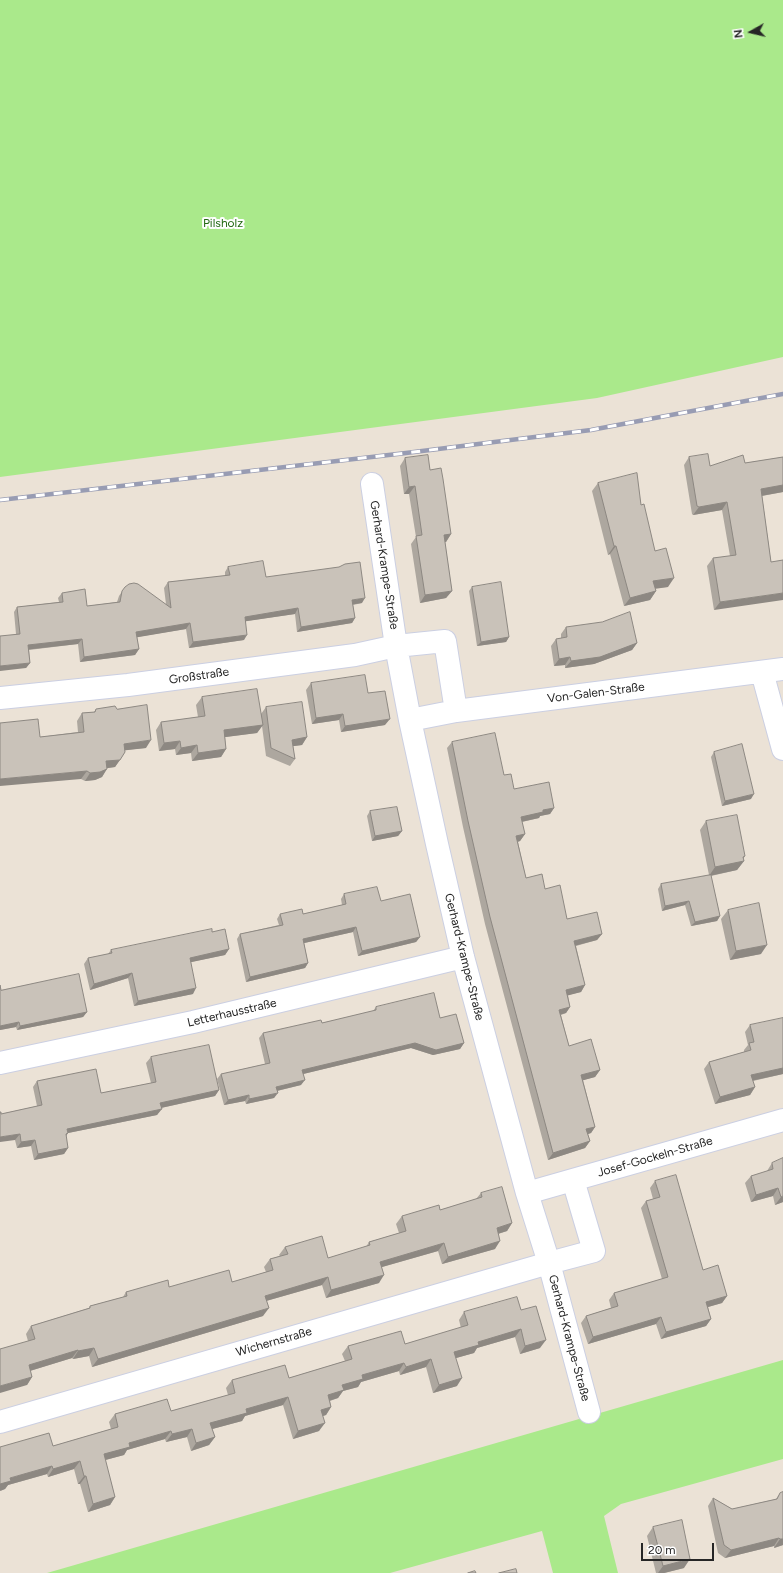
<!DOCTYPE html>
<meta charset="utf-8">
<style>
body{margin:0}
#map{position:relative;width:783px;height:1573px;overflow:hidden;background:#ebe2d6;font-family:Figtree,sans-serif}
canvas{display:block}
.north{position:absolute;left:731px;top:12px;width:40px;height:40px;-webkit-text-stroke:3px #fff;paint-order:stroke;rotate:262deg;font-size:11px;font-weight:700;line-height:16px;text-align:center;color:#262626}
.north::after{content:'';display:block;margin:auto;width:14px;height:18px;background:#262626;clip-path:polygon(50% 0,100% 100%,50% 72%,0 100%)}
.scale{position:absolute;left:641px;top:1543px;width:73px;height:18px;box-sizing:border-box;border:2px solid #262626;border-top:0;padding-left:5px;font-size:12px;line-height:14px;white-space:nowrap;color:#262626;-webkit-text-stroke:3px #fff;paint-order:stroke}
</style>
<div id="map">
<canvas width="783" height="1573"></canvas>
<div class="north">N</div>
<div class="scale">20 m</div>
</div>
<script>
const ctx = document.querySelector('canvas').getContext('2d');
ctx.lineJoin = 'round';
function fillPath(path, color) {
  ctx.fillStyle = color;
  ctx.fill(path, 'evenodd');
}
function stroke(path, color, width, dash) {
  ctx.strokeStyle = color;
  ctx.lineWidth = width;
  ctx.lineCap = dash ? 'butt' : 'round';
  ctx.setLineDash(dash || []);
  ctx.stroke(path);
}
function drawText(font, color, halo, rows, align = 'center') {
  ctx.font = font + ' Figtree,sans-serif';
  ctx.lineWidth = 4;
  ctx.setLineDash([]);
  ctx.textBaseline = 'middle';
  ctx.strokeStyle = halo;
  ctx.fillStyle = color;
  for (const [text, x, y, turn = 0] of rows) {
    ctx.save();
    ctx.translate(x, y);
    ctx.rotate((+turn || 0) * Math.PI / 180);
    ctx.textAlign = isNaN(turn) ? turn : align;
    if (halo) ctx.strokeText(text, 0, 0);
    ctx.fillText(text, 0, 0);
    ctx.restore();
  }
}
fillPath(new Path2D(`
 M0,0H783V357L597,398L0,477Z
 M783,1360V1459L621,1504L604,1516L618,1573H553L542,1531L390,1573H47Z`), '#aae98b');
const minor = new Path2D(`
 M372,484L396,646L410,720L437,844L463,957L527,1193L549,1263L589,1412
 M762,672L783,749
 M0,698L128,685L355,655L396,646L445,641L456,711
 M410,720L456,711L783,669
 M0,1063L193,1022L463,957
 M527,1193L783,1120
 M0,1422L549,1263L594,1251L573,1180`);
stroke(minor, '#cbcfe2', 24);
stroke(minor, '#fff', 22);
const rail = new Path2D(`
 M0,500L406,453L591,430L783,394`);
stroke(rail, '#989cb3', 4.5);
stroke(rail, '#fff', 3, [9]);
fillPath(new Path2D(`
 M689,457L710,466L745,463L783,457V492L762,496L771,562L714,610L707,566L713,558L730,556L722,510L693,515L692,514L684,465Z
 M405,458L430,470L451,534L446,542H445L452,591L446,598L420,603L411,544L416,537L409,494H404L400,466Z
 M598,483L641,505L655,551L668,587L655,588L656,591L650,600L624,606L610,554L608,555L592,491Z
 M228,567L362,603L353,605L355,618L352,623L297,632L295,614L246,621L244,640L189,648L186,629L137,637L139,649L135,655L80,662L78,644L29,650L30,663L26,668L16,634L14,612L17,607L59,602L58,598L62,593L87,606L117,602L119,596L125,587L166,604L164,588L168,582L225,576V572Z
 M472,587L509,637L506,642L477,646L469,591Z
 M566,627L637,643L632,650L594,664L565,668V665L554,666L551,646L556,639L561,638V634Z
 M311,683L368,693L385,725L341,732L339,720L312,724L306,690Z
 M202,697L261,714L266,707L307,737L302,745L293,746L295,759L290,766L266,756L262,726L257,733L225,737L226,749L221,757L192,761L191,753L176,755L175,749L159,751L156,730L161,722L198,717L196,705Z
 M96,709L146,748L125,750V752L115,767L107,768L102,777L95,780L85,781L81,779L40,737L78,732L77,721L82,713L94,712Z
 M452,742L504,775L514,789L554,808L550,814L540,816L539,818L522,822L525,834L520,841L518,842L526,878L545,889L567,919L602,934L597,940L576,946L585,985L581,992L568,995L570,1007L566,1013L561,1015L569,1046L600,1070L595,1077L583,1080L595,1127L591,1133L588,1134L590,1141L585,1148L548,1160L485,924L463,827L447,748Z
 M714,752L751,799L722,806L711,757Z
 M370,811L402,831L398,836L372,841L367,816Z
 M706,821L743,859L744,861L737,870L711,876L720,916L717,921L691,926L685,905L662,911L658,889L661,884L709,875L700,830Z
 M344,894L381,901L420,937L416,942L358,956L353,932L304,943L308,963L305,968L246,982L237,939L240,934L279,925L277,919L280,914H303L342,905L341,899Z
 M728,910L761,954L730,960L721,919Z
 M229,949L225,955L191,962L193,994L134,1006L128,978L90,990L84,964L88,958L108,954L111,950Z
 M0,985L1,990L87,1012L83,1017L17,1030L16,1027L0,1030Z
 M376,1007L440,1018L464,1043L460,1049L433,1055L411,1048L303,1074L301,1085L277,1091L274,1098L246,1104L245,1101L224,1105L217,1079L221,1074L265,1064L259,1038L263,1033L322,1023L373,1011Z
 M783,1020V1074L753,1081L755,1087L750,1095L715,1104L704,1069L709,1062L744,1052V1050L748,1045L745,1032L750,1025Z
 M151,1057L219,1090L215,1096L161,1108L157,1115L68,1133L66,1136L68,1148L64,1154L34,1160L31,1146L17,1148L15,1140L1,1114L37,1106L33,1087L37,1081L101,1093L151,1083L146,1063Z
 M772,1163L783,1202L775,1205L773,1196L751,1202L745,1183L751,1176L767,1171Z
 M655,1181L703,1270L727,1296L722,1303L708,1307L711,1319L706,1326L661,1339L656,1324L588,1344L581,1323L586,1316L611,1308L609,1300L614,1293L662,1279L641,1208L646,1201L653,1199L650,1188Z
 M481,1193L512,1223L507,1231L498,1234L495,1249L442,1264L438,1251L382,1267L379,1283L326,1298L322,1285L266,1301L263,1316L119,1359L92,1367L89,1356L73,1359L72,1358L30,1371L32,1377L27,1385L28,1341L26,1334L31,1326L89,1308L90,1306L123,1297L126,1292L169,1287L232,1282L266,1272L264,1267L270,1259L280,1256L279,1255L285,1247L328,1258L366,1247L369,1242L399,1233L396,1224L402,1216L440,1210L476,1199Z
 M521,1310L540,1348L520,1354L515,1337L477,1348L474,1353L456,1358L457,1386L433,1393L426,1367L400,1375L399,1371L361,1382L358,1387L343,1391L338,1398L330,1401L331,1407L326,1415L323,1416L319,1431L293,1439L283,1405L245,1416L242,1421L212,1429L215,1437L209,1445L191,1451L187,1437L166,1442L165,1439L127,1450L124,1455L105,1460L115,1497L110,1505L88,1512L80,1484H78L74,1469L48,1477L47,1474L26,1480L8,1485L5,1489L0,1491L53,1446L111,1429L109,1422L115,1414L171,1411L228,1395L226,1388L232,1380L289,1378L345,1361L342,1354L348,1346L405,1344L461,1328L459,1320L464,1312Z
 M780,1493L783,1545L774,1548V1546L725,1558L718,1553L708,1506L713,1498L732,1509L776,1499Z
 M653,1527L684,1568L664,1573H656L647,1536Z`), '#ada79f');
fillPath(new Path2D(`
 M783,485V492L755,497L761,489Z
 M415,486L409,494H404L409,487Z
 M727,502L722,510L693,515L699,507Z
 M451,534L446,542L438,543L444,535Z
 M614,546H616L610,554L608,555Z
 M674,578L668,587L647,590L653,581Z
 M452,591L446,598L420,603L425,595Z
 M656,591L650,600L624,606L630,598Z
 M783,593V600L714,610L720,602Z
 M365,598L362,603L349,605L352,600Z
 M298,608L295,614L241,622L245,617Z
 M355,618L352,623L297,632L301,627Z
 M190,623L186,629L133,638L136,632Z
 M247,635L244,640L189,648L193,642Z
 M509,637L506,642L477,646L481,642Z
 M82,639L78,644L24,650L28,645Z
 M637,643L632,650L594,664L565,668L571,661Z
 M139,649L135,655L80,662L84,657Z
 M570,657L565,665L554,666L559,659Z
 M30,663L26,668L0,671V666Z
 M343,714L339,720L312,724L316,718Z
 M390,719L385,725L341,732L345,726Z
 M263,725L257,733L218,738L224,730Z
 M307,737L302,745L287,747L292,740Z
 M151,740L146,748L119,751L124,744Z
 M180,741L175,749L159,751L164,743Z
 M197,745L191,753L176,755L181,748Z
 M226,749L221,757L192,761L198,753Z
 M120,760L115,767L101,769L106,761Z
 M107,769L102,777L95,780L85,781L90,773Z
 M87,771L81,779L0,786V779Z
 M754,794L751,799L722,806L725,801Z
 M554,808L550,814L540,816L539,818L516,823L521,817L543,810Z
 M402,831L398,836L372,841L375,836Z
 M525,834L520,841L512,843L516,836Z
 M745,856L741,862L744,861L737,870L709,876L715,867Z
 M689,901L685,905L662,911L665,906Z
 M720,916L717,921L691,926L695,922Z
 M356,927L353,932L300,944L303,939Z
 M602,934L597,940L570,947L574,941Z
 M420,937L416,942L358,956L362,951Z
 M767,945L761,954L730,960L736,951Z
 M229,949L225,955L187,963L190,958Z
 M308,963L305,968L246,982L250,977Z
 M132,973L128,978L90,990L94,984Z
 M585,985L581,992L562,997L566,990Z
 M196,988L193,994L134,1006L138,1001Z
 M570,1007L566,1013L555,1016L559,1010Z
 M87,1012L83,1017L17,1030L20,1026Z
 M19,1022L16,1027L0,1030V1026Z
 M415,1043H464L460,1049L433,1055L411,1048L299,1075L302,1070Z
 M783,1068V1074L746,1082L751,1075Z
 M600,1070L595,1077L577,1082L581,1075Z
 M305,1080L301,1085L272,1092L276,1087Z
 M755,1087L750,1095L715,1104L720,1097Z
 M219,1090L215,1096L156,1109L160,1103Z
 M278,1093L274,1098L246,1104L249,1099Z
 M249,1095L245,1101L224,1105L228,1100Z
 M162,1109L157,1115L68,1133L64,1139L67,1129Z
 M595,1127L591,1133L582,1136L586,1129Z
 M20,1134L15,1140L0,1142V1137Z
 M35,1140L31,1146L17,1148L21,1142Z
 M590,1141L585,1148L548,1160L553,1153Z
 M68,1148L64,1154L34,1160L38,1154Z
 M778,1188L773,1196L751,1202L756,1195Z
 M783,1196V1202L775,1205L781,1197Z
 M512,1223L507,1231L491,1236L497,1228Z
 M500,1241L495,1249L442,1264L448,1257Z
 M444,1243L438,1251L375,1269L380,1262Z
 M384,1275L379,1283L326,1298L331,1290Z
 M328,1277L322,1285L259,1303L265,1296Z
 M727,1296L722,1303L701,1309L706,1302Z
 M269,1308L263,1316L92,1367L98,1359Z
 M661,1317L656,1324L588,1344L593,1337Z
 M711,1319L706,1326L661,1339L666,1332Z
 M521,1329L515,1337L477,1348L474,1353L449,1360L454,1352L478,1342Z
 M546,1340L540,1348L520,1354L525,1346Z
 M94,1348L89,1356L73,1359L78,1351Z
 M78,1350L72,1358L23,1373L29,1365Z
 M431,1359L426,1367L400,1375L406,1367Z
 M404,1363L399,1371L361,1382L358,1387L343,1391L338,1398L322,1403L328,1395L342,1385L362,1375Z
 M32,1377L27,1385L0,1393V1386Z
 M462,1378L457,1386L433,1393L439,1385Z
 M288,1397L283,1405L245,1416L242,1421L205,1431L210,1423L246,1409Z
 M331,1407L326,1415L316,1418L321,1410Z
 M325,1423L319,1431L293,1439L298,1431Z
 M192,1429L187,1437L166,1442L172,1434Z
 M171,1431L165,1439L127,1450L124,1455L98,1462L104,1454L129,1443Z
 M215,1437L209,1445L191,1451L196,1443Z
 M80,1461L74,1469L48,1477L53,1469Z
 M52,1466L47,1474L8,1485L5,1489L0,1491V1484L10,1478Z
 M84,1476H86L80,1484H78Z
 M115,1497L110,1505L88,1512L93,1504Z
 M779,1538L774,1546L725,1558L731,1550Z
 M780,1539H783V1545L774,1548Z
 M690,1559L684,1568L664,1573H658L663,1566Z`), '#8d8882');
const building = new Path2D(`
 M708,454L710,466L743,455L745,463L783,457V485L761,489L771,562L783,560V593L720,602L713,558L736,555L727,502L699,507L697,506L689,457Z
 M428,455L430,470L441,468L443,479L451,534L444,535L452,591L425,595L416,536L422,535L415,486L409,487L405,458Z
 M637,473L641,505L644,504L655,551L666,548L674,578L653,581L656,591L630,598L616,546H614L598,483Z
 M263,561L266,577L339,567L345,564L360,562L365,598L352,600L355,618L301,627L298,608L245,617L247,635L193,642L190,623L136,632L139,649L84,657L82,639L28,645L30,663L0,666V636L20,634L17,607L63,602L62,593L85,589L87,606L120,602L122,591L125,587L129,584L134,583L138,584L171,608L168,582L230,575L228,567Z
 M501,582L509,637L481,642L472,587Z
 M630,612L637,643L600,657L571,661L570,657L559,659L556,639L567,637L566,627L602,622Z
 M365,675L368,693L385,691L390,719L345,726L343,714L316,718L311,683Z
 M257,689L263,725L224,730L226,749L198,753L197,745L181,748L180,741L164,743L161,722L205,716L202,697Z
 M302,702L307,737L292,740L295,759L271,748L266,707Z
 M147,705L151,740L124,744L125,752L120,760L106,761L107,769L100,772L90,773L87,771L0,779V723L38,719L40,737L84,732L82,713L95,712L96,709L115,706L117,709Z
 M495,733L504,775L511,774L514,789L549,782L554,808L543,810V812L521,817L525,834L516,836L526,878L542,874L545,889L560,885L567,919L597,912L602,934L574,941L585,985L566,990L570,1007L559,1010L569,1046L591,1039L600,1070L581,1075L595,1127L586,1129L590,1141L553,1153L490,917L468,821L452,742Z
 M742,744L754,794L725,801L714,752Z
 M397,807L402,831L375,836L370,811Z
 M737,815L745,856L743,857L744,861L715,867L706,821Z
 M711,875L720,916L695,922L689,901L665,906L661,884Z
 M377,887L381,901L410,894L420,937L362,951L356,927L303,939L308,963L250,977L240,934L283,925L280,914L302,909L303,914L346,904L344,894Z
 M759,903L767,945L736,951L728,910Z
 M212,929V932L225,929L229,949L190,958L196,988L138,1001L132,973L94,984L88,958L112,953L111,950Z
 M79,974L87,1012L20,1026L19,1022L0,1026V985L1,990Z
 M434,993L440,1018L456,1014L464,1043L436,1050L415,1043L302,1070L305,1080L276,1087L278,1093L249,1099V1095L228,1100L221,1074L270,1063L263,1033L321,1020L322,1023L376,1010V1007Z
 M783,1018V1068L751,1075L755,1087L720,1097L709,1062L751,1050L749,1043L754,1042L750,1025Z
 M209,1045L219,1090L160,1103L162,1109L67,1129L68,1133L66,1134L68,1148L38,1154L35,1140L21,1142L20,1134L0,1137V1112H1V1114L42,1105L37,1081L96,1069L101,1093L156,1082L151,1057Z
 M783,1158V1196L781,1197L778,1188L756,1195L751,1176L773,1169L772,1163Z
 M676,1175L703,1270L718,1265L727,1296L706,1302L711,1319L666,1332L661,1317L593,1337L586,1316L618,1306L614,1293L668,1277L646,1201L660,1197L655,1181Z
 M502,1187L512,1223L497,1228L500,1241L448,1257L444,1243L380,1262L384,1275L331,1290L328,1277L265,1296L269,1308L125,1351L98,1359L94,1348L78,1351V1350L29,1365L32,1377L0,1386V1349L35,1339L31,1326L90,1308V1306L127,1296L126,1292L168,1280L169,1287L229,1270L232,1282L273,1270L270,1259L288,1254L285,1247L322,1236L328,1258L370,1245L369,1242L406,1231L402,1216L439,1205L440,1210L482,1197L481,1193Z
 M517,1297L521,1310L536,1306L546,1340L525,1346L521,1329L478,1342L479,1345L454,1352L462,1378L439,1385L431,1359L406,1367L404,1363L362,1375L363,1379L342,1385L344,1390L328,1395L331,1407L321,1410L325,1423L298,1431L288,1397L246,1409L247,1413L210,1423L215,1437L196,1443L192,1429L172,1434L171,1431L129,1443L130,1447L104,1454L115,1497L93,1504L86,1476H84L80,1461L53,1469L52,1466L10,1478L11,1481L0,1484V1447L49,1433L53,1446L118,1427L115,1414L167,1399L171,1411L235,1393L232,1380L285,1365L289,1378L352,1359L348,1346L401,1331L405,1344L468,1325L464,1312Z
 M783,1492V1539H780L779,1538L731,1550L724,1545L713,1498L732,1509L777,1499L780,1493Z
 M682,1520L690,1559L663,1566L653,1527Z
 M516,1569L517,1573H499Z
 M475,1571L476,1573H468Z`);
fillPath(building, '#c9c2b9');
stroke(building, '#8d8882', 1);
drawText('12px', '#226812', '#fff', [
 ["Pilsholz",223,223]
]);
drawText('12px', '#262626', '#fff', [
 ["Gerhard-Krampe-Straße",384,565,81],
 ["Großstraße",199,676,-8],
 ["Von-Galen-Straße",596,693,-7],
 ["Gerhard-Krampe-Straße",464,957,76],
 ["Letterhausstraße",232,1013,-13],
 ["Josef-Gockeln-Straße",655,1157,-16],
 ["Gerhard-Krampe-Straße",569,1338,75],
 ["Wichernstraße",274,1342,-16]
]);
</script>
